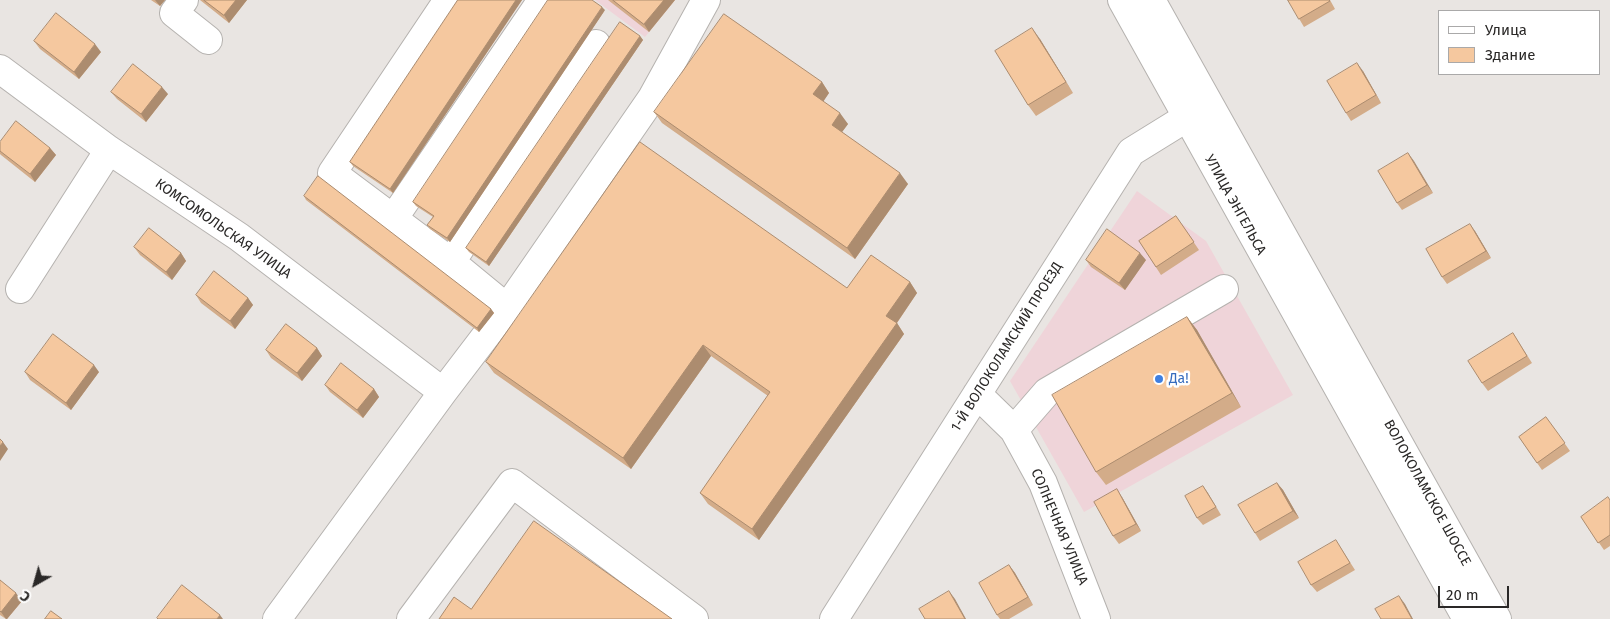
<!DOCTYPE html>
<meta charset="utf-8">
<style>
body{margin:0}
#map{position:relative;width:1610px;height:619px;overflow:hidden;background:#e9e5e2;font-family:"Fira Sans",sans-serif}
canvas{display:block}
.legend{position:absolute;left:1438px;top:10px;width:162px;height:65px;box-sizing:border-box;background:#fff;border:1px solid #aaa9a9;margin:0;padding:6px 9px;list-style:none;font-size:15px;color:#2a2827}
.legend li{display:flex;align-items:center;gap:10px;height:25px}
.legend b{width:25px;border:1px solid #aaa9a9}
.north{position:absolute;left:10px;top:559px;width:50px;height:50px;-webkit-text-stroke:4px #fff;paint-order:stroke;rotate:218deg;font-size:14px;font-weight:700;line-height:20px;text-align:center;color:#2a2827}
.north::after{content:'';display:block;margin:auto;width:18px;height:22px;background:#2a2827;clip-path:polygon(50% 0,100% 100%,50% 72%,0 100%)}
.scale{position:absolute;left:1438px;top:586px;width:71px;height:22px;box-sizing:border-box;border:2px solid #2a2827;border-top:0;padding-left:6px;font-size:15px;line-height:18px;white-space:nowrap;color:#2a2827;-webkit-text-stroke:4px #fff;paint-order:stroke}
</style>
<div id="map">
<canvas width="1610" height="619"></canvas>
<ul class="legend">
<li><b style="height:6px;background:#fff"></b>Улица</li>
<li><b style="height:14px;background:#f5c89f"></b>Здание</li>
</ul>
<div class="north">С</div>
<div class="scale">20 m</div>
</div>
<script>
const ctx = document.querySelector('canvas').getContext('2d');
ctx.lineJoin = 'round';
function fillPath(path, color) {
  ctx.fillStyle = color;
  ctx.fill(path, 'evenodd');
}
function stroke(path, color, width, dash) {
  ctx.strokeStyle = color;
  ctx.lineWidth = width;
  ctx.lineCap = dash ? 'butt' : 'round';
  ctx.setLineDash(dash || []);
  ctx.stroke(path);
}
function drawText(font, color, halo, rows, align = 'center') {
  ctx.font = font + ' "Fira Sans",sans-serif';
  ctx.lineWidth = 5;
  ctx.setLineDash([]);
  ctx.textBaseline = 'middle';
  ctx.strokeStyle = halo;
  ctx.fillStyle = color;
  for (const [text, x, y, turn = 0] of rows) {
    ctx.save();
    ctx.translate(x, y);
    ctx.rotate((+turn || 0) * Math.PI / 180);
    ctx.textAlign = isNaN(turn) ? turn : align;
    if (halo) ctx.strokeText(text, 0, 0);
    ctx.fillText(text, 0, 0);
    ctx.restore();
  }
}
fillPath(new Path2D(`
 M595,0H675L645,37Z
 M1137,191L1206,241L1293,395L1084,512L1010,381Z`), '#efd4d9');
const minor = new Path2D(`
 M184,0L174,13L208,40
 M448,0L332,173L451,262L507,308
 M0,69L109,150L239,237L443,392
 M393,219L542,0
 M451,262L596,44
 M20,289L109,150
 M977,394L1014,430L1043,483L1096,619
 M1014,430L1047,392L1224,289
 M277,619L443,392L507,308L652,98L706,0
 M411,619L512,483L694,619
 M834,619L1131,152L1207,105`);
const major = new Path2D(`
 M1122,0L1467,619
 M1151,0L1497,619`);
stroke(minor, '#b5b2af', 30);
stroke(major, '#b5b2af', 30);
stroke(minor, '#fff', 28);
stroke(major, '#fff', 28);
fillPath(new Path2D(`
 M151,0H165L160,6Z
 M200,0H247L229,23Z
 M458,0H522L393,193L353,166L350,162Z
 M608,0H675L649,32Z
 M1288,0H1330L1335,9L1304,27Z
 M605,10L450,242L430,229L427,225L433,217L416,206L413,202Z
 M640,36L643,40L489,266L469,252L466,248Z
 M1040,39L1073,93L1036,116L1028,105Z
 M34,41L101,52L79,79L40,49Z
 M1363,71L1381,103L1351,121L1346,113Z
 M822,82L829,93L823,101L848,124L842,132L908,184L855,259L662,123L654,112Z
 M111,92L168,94L146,122L117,99Z
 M0,142L50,148L56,155L35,182L1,155L0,154Z
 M1408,153L1433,193L1402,210L1397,203Z
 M304,196L491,309L494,313L479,332L306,200Z
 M1176,216L1199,250L1161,275L1139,241Z
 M1475,231L1491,258L1447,284L1442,277Z
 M134,247L181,253L186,261L172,280L140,255Z
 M1086,260H1146L1125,290L1091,267Z
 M910,282L917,293L897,323L904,334L759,540L708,504L700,493L768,396L711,356L631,469L494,373L486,362L847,288Z
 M196,295L248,298L253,305L235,329L201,303Z
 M1187,317L1197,330L1241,407L1106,485L1096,472Z
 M1513,333L1532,363L1488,391L1482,383Z
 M317,348L322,356L302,381L271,358L266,350Z
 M25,372H99L71,410L30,380Z
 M325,385L374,389L379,397L363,418L330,392Z
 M1546,417L1570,451L1542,470L1519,437Z
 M1277,483L1283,490L1299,518L1260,541L1255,533Z
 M1203,486L1221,515L1203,525L1197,518Z
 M1122,497L1141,531L1119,544L1113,536Z
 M1610,500V546L1604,550L1581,517Z
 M1341,548L1355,570L1317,592L1311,585Z
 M1009,565L1015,573L1033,605L1009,619H1000L997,615Z
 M0,580L22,601L7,619H6L0,615Z`), '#d3ac89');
fillPath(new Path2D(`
 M155,0H165L160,6Z
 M236,0H247L229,23L224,15Z
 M516,0H522L393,193L390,189Z
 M664,0H675L649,32L644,24Z
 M602,7L605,10L450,242L447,238Z
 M1032,28L1040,39L1073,93L1066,82Z
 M640,36L643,40L489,266L486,262Z
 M95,44L101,52L79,79L74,72Z
 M1357,63L1363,71L1381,103L1376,95Z
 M822,82L829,93L821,105L813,94Z
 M162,87L168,94L146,122L141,114Z
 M840,113L848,124L839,136L832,125Z
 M50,148L56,155L35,182L30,174Z
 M1408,153L1414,161L1433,193L1427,185Z
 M900,173L908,184L855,259L847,248Z
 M1470,224L1475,231L1491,258L1486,251Z
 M181,253L186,261L172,280L166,272Z
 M1140,253L1146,260L1125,290L1119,283Z
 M910,282L917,293L894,327L886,316Z
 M248,298L253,305L235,329L230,321Z
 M491,309L494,313L479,332L477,328Z
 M1187,317L1197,330L1241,407L1232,393Z
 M897,323L904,334L759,540L752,529Z
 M703,345L711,356L631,469L623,458Z
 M317,348L322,356L302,381L297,373Z
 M94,365L99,372L71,410L66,403Z
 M374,389L379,397L363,418L357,410Z
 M3,442L8,449L0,461V446Z
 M1277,483L1283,490L1299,518L1293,511Z
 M1203,486L1208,493L1221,515L1216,507Z
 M1117,489L1122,497L1141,531L1136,524Z
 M1009,565L1015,573L1033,605L1028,597Z
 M949,591L955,599L966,619H965Z
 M16,593L22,601L7,619H6L1,612Z
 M1399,596L1405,604L1413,619H1412Z
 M220,615L223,619H217Z`), '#ac8c6f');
const building = new Path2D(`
 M204,0H236L224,15Z
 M458,0H516L390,189L350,162Z
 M548,0H592L602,7L447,238L427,225L434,216L413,202Z
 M613,0H664L644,24Z
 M1288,0H1329L1330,1L1299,19Z
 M56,13L95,44L74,72L34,41Z
 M724,14L822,82L813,94L840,113L832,125L900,173L847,248L654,112Z
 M620,22L640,36L486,262L466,248Z
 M1032,28L1066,82L1028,105L995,51Z
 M1357,63L1376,95L1346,113L1327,81Z
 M133,64L162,87L141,114L111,92Z
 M16,121L50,148L30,174L0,151V142Z
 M640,142L847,288L871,255L910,282L886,316L897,323L752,529L700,493L770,392L703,345L623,458L486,362Z
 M1408,153L1427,185L1397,203L1378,171Z
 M318,176L491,309L477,328L304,196Z
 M1176,216L1194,242L1156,267L1139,241Z
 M1470,224L1486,251L1442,277L1426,249Z
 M149,228L181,253L166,272L134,247Z
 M1107,229L1140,253L1119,283L1086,260Z
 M214,271L248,298L230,321L196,295Z
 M1187,317L1232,393L1096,472L1052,395Z
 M286,324L317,348L297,373L266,350Z
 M1513,333L1527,356L1482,383L1468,361Z
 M53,334L94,365L66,403L25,372Z
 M341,363L374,389L357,410L325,385Z
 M1546,417L1565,443L1537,463L1519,437Z
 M0,439L3,442L0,446Z
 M1277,483L1293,511L1255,533L1238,505Z
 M1203,486L1216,507L1197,518L1185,496Z
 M1117,489L1136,524L1113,536L1094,502Z
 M1608,497L1610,500V535L1598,543L1581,517Z
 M534,521L672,619H439L454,597L471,609Z
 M1336,540L1350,563L1311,585L1298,562Z
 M1009,565L1028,597L997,615L979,583Z
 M0,580L16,593L1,612L0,611Z
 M182,585L220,615L217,619H158L157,618Z
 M949,591L965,619H925L919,609Z
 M1399,596L1412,619H1381L1375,609Z
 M51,611L62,619H45Z`);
fillPath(building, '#f5c89f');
stroke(building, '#ac8c6f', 1);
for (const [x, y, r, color] of [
 [1159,379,5,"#3f7fe0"]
]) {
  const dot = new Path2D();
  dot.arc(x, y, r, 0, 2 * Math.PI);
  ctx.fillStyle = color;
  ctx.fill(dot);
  stroke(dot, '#fff', 2);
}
drawText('14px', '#2a2827', '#fff', [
 ["УЛИЦА ЭНГЕЛЬСА",1235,205,61],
 ["КОМСОМОЛЬСКАЯ УЛИЦА",223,229,35],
 ["1-Й ВОЛОКОЛАМСКИЙ ПРОЕЗД",1007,347,-58],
 ["ВОЛОКОЛАМСКОЕ ШОССЕ",1427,493,61],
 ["СОЛНЕЧНАЯ УЛИЦА",1059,527,67]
]);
drawText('14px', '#366cbe', '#fff', [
 ["Да!",1169,379]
], 'left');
</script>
